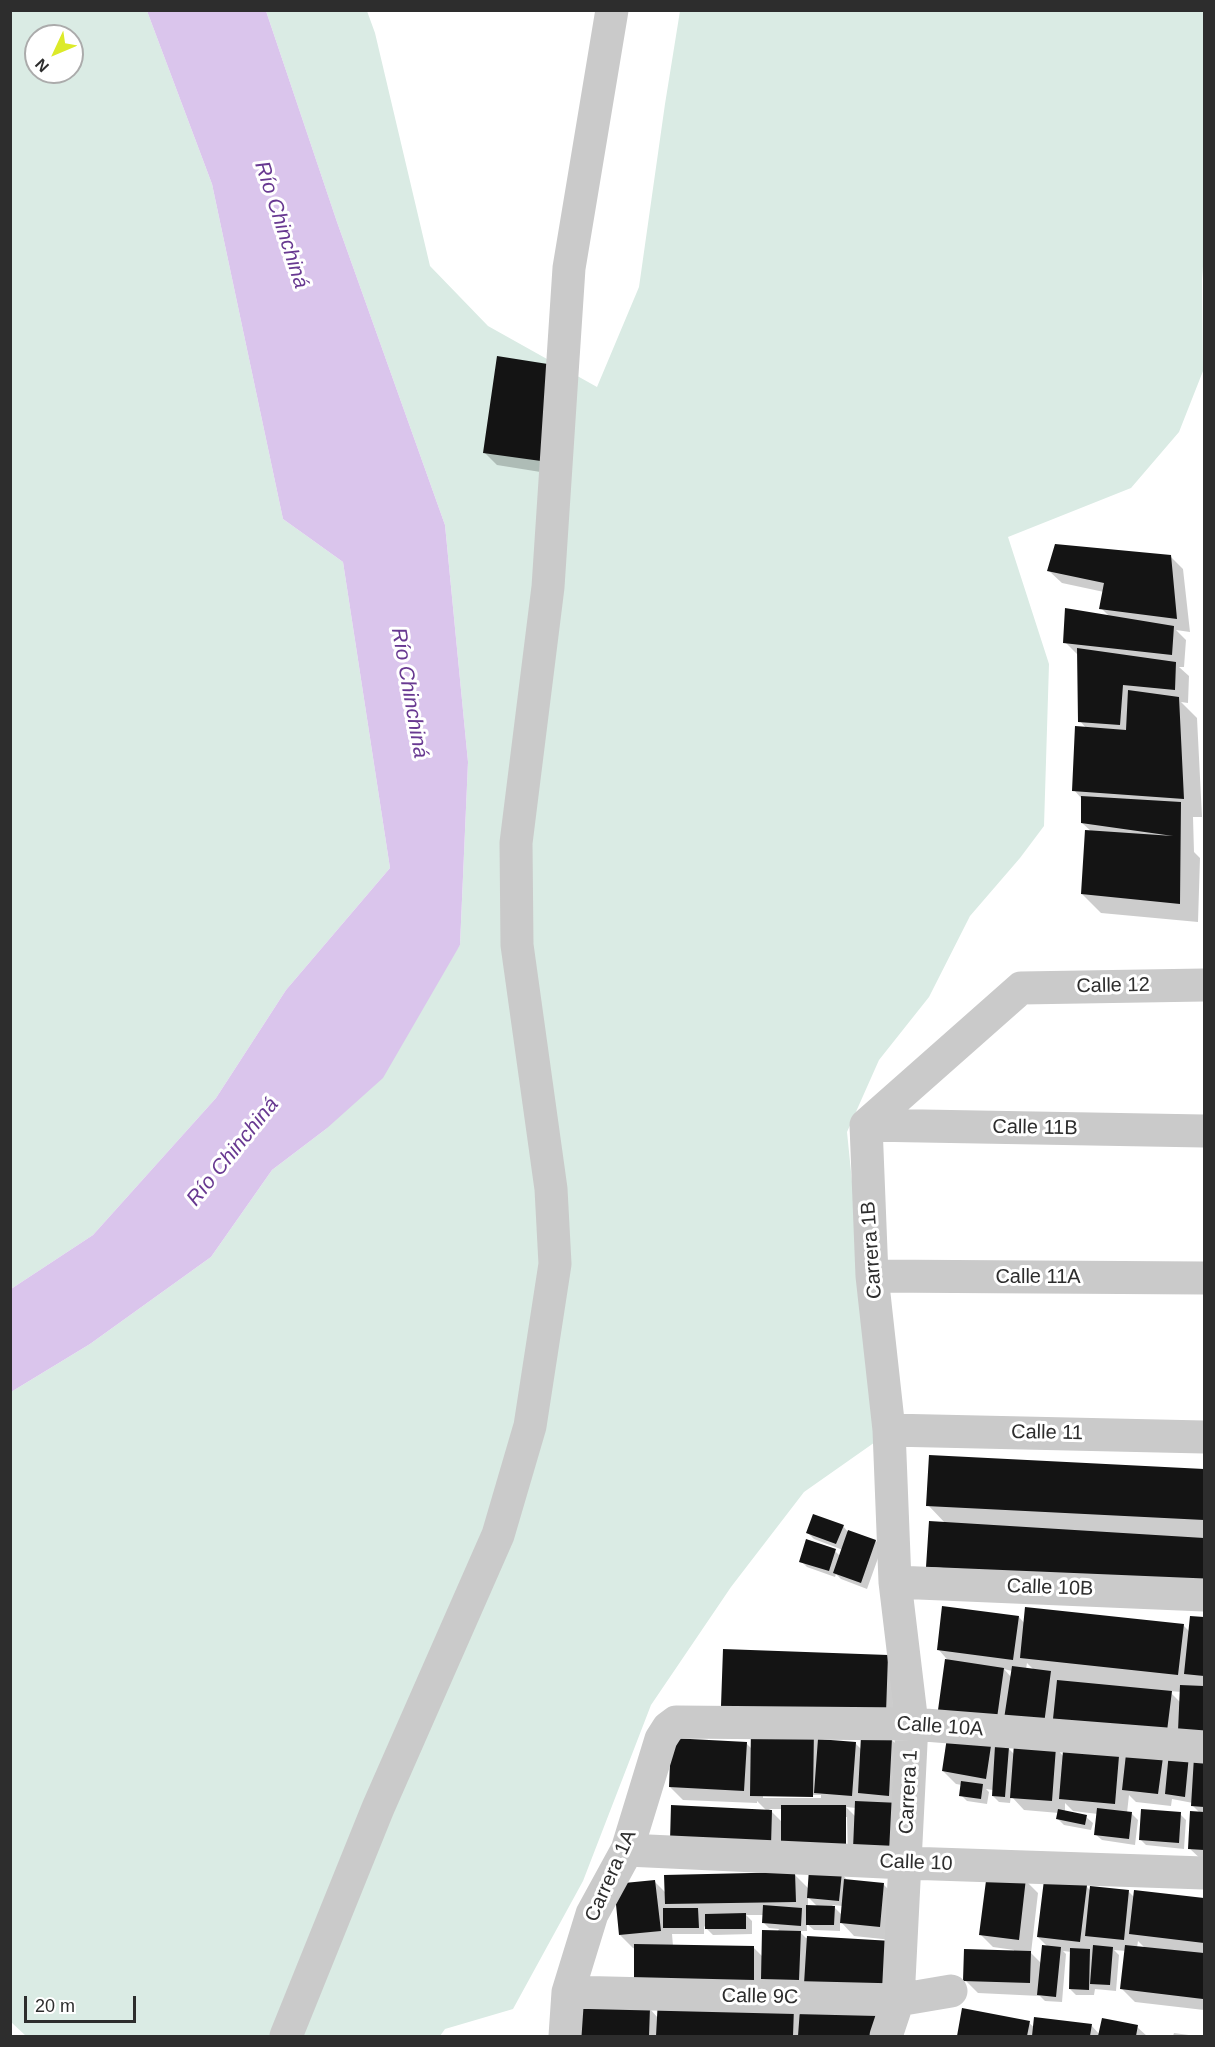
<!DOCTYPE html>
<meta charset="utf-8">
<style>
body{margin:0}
#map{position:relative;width:1215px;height:2047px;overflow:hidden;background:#fff;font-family:Arial,sans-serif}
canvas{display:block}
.frame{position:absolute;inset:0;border:12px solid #2d2d2d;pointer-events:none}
.north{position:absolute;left:24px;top:24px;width:60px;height:60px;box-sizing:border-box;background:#fff;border:2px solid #ababab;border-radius:50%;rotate:226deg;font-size:16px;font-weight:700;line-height:24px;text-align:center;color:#2d2d2d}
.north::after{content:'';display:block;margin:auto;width:21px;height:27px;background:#dcea29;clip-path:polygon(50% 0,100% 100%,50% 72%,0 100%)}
.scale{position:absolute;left:24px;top:1996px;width:112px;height:27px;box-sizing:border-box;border:3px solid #2d2d2d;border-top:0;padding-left:8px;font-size:18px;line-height:21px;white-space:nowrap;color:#2d2d2d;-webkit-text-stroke:4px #fff;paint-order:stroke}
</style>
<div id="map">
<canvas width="1215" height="2047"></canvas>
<div class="frame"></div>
<div class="north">N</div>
<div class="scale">20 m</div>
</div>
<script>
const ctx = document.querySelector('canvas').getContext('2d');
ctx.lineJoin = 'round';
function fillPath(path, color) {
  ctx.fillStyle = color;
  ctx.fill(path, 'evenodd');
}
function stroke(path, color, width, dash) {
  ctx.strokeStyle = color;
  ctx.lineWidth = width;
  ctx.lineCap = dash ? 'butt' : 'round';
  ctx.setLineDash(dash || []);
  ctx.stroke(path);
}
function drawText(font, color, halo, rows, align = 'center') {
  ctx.font = font + ' Arial,sans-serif';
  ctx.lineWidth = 6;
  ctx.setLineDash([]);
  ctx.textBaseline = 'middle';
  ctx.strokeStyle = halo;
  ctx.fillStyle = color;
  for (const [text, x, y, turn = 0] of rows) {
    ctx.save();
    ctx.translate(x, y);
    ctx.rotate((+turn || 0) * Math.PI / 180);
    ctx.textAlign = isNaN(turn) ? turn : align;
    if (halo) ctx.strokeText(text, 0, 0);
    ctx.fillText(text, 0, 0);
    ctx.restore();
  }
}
fillPath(new Path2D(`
 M11,11H147L212,184L283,519L343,562L390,868L286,990L216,1098L93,1235L11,1289ZM36,36H72V72H36Z
 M266,11H367L375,33L430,266L488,326L597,387L639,287L665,104L680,11H1204V252L1202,280L1203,371L1179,432L1131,488L1008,537L1049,664L1044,826L1020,858L970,916L929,997L879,1060L847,1132L878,1440L804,1492L731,1587L651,1705L583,1881L513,2009L445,2029L440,2036H26L11,2022V1392L90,1344L211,1257L272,1170L326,1129L460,945L468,762L445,525L337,222Z`), '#daebe4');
fillPath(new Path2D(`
 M147,11H266L337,222L445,525L468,762L460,945L383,1078L326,1129L272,1170L211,1257L90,1344L11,1392V1289L93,1235L216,1098L286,990L390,868L343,562L283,519L212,184Z`), '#dac5ec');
fillPath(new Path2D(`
 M567,380L553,474L497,465L484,452Z
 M1170,556L1183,569L1190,632L1176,630L1186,640L1184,667H1179L1189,676L1188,703L1181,702L1197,718L1202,817H1193L1194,852L1200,858L1198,922L1101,913L1082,894L1092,832L1082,823V799L1074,790L1087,729L1080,721L1078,655L1065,642L1109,616L1101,608L1104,592L1062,583L1049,571Z
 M930,1457L1204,1470V1600L946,1524L928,1505Z
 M843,1526L848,1532L876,1541L882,1547L867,1589L841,1579L836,1574L835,1577L807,1567L801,1561L835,1551L840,1556L843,1550L814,1539L808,1533Z
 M1019,1617L1025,1624L1183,1625L1190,1632L1191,1618L1204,1619V1731H1010L938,1649ZM1027,1663L1034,1670L1026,1669ZM1004,1669L1012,1671L1011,1677ZM1169,1691L1182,1692L1181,1703Z
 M887,1656L905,1731L811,1728L825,1741L855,1743L862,1750L891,1739L904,1752L910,1864L684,1854L767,1811L757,1801V1803L683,1800L670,1787L746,1743L752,1749ZM763,1795H821V1798H763ZM846,1807L856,1808V1817ZM769,1809H783L782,1822ZM844,1817H847L848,1859H845Z
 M949,1733L1008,1748L1015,1755L1056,1748L1064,1757L1066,1741L1204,1759V1862L1189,1848L1200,1813L1192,1805L1193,1803L1172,1799L1171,1806L1136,1802L1129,1795L1127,1813L1132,1814L1138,1820L1135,1845L1102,1840L1095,1834L1098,1814L1073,1811L1065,1803V1812L1086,1817L1093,1823L1091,1830L1064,1825L1058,1819L1059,1813L1024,1810L1011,1796L1010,1803L999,1802L993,1796V1790L986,1789L989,1792L987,1804L967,1801L961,1795L962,1785L956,1784L943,1771Z
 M1180,1814L1186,1820L1184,1849L1146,1845L1140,1839Z
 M841,1873L847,1880L884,1885L897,1898L892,1940L854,1936L840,1921V1931L814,1930L807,1924V1931H799L806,1938L892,1943L905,1956L766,1994L633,1948L620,1935L654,1881L666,1893L794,1874L809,1889ZM808,1897L817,1906H808ZM832,1905L843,1906L842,1915ZM746,1915H764L763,1922L769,1928L779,1929L763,1957L753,1947L673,1946L672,1934H704V1926L713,1935L752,1934V1921Z
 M1025,1880L1038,1893L1031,1953L1042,1964L1048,1947L1038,1937L1086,1886L1091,1891H1128L1135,1898L1136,1891L1204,1899V2010L1135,2002L1122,1989L1126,1951L1114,1950L1119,1955L1116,1991L1095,1989L1094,1995H1076L1070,1989L1072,1952L1063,1951L1066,1954L1062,2002L1045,2001L1040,1996L978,1993L965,1980L1014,1952V1950L993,1947L980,1934ZM1138,1941L1145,1948H1137Z
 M793,2008L801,2016L888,2036H574L650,2009L658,2018Z
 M963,2010L1029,2023L1035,2028L1091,2025L1100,2035L1137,2027L1147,2036H959Z
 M1174,2033L1196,2036H1173Z`), '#0003');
fillPath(new Path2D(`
 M497,356L554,365L541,461L483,453Z
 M1055,544L1171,555L1177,619L1099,609L1104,583L1047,571Z
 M1065,608L1174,626L1172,655L1063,643Z
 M1077,648L1176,662L1175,690L1123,685L1120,725L1078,722Z
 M1128,690L1179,697L1184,799L1072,791L1075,726L1126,730Z
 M1081,796L1181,802L1180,904L1081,894L1085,830L1173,836L1081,823Z
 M929,1455L1204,1469V1520L926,1506Z
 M813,1514L844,1525L836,1544L806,1533Z
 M929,1521L1204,1538V1583L926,1567Z
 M848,1530L876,1540L861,1583L833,1573Z
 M806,1539L836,1549L829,1571L799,1562Z
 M942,1606L1019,1616L1013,1660L937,1650Z
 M1025,1607L1184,1624L1178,1675L1020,1658Z
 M1190,1616L1204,1617V1676L1184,1674Z
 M723,1649L888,1655L886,1713L721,1706Z
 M945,1659L1004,1668L997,1718L938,1710Z
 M1012,1666L1051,1671L1044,1724L1004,1719Z
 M1057,1680L1172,1691L1167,1731L1053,1719Z
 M1180,1685L1204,1686V1733L1178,1731Z
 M751,1727L814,1728L813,1797L750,1796Z
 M948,1731L992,1739L986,1779L942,1771Z
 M861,1736L892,1738L889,1796L858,1793Z
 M671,1738L747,1742L744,1791L669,1787Z
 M818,1739L856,1742L852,1796L814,1793Z
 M1064,1739L1120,1744L1115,1804L1059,1799Z
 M1014,1744L1056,1747L1052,1801L1010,1798Z
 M1127,1745L1164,1750L1158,1794L1122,1790Z
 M995,1746L1009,1747L1005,1797L992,1796Z
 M1169,1752L1189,1755L1185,1797L1165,1794Z
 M1194,1757L1204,1758V1807L1191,1806Z
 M961,1781L983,1784L981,1799L959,1796Z
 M855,1801L900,1803L897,1852L853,1849Z
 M671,1805L772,1810L771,1846L670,1841Z
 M781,1805H846V1851H781Z
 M1097,1808L1132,1812L1129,1839L1094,1835Z
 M1058,1809L1087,1815L1085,1825L1056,1819Z
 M1141,1809L1181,1812L1179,1843L1139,1840Z
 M1190,1811L1204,1812V1850L1188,1849Z
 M809,1869L842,1872L839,1901L807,1898Z
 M795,1872L796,1902L665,1904L664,1875Z
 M987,1873L1026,1878L1019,1940L979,1935Z
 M844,1879L884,1883L880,1927L840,1923Z
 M655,1880L661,1931L619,1935L614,1884Z
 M1044,1880L1087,1885L1080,1942L1037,1937Z
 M1090,1886L1129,1890L1124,1940L1085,1936Z
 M1134,1890L1204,1898V1943L1129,1934Z
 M763,1905L802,1908L801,1926L762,1923Z
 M806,1905L835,1906L834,1925H806Z
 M663,1908H698L699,1928H663Z
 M746,1913V1929H705V1914Z
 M762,1930L801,1931L799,1980L761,1979Z
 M807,1936L892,1941L890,1989L804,1984Z
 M634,1944L754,1946V1981L634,1980Z
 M1042,1945L1061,1947L1056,1997L1037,1995Z
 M1093,1945L1113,1947L1110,1985L1090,1984Z
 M1125,1945L1204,1953L1203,1999L1120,1989Z
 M1070,1948L1090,1949L1089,1990L1069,1989Z
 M964,1949L1031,1951L1030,1983L963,1981Z
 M658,1999L794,2007L793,2036H656Z
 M574,2004L650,2008L649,2036H573Z
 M962,2008L1030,2021L1027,2036H957Z
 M800,2009L876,2013L875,2036H798Z
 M1034,2017L1092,2024L1090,2036H1032Z
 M1102,2018L1138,2025L1136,2036H1098Z`), '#141414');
stroke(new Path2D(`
 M866,1125L1204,1131
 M872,1276L1204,1278
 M889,1430L1204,1437
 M895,1582L1204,1595
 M627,1850L906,1863L1204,1873
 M568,1992L898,2000L951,1991
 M286,2036L378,1808L498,1535L530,1426L555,1264L551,1189L517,945L516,843L548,587L569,268L612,10
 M565,2036L568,1992L592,1914L627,1850L661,1739L668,1728L676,1722L912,1724L1204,1747
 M886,2036L898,2000L912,1724L895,1582L889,1430L872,1276L866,1125L1021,988L1204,985`), '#cacaca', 33);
drawText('20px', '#2d2d2d', '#fff', [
 ["Calle 12",1113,986,-1],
 ["Calle 11B",1035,1128,1],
 ["Carrera 1B",872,1250,-94],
 ["Calle 11A",1038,1277],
 ["Calle 11",1047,1433,1],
 ["Calle 10B",1050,1588,2],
 ["Calle 10A",940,1727,4],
 ["Carrera 1",909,1792,-87],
 ["Calle 10",916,1863,2],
 ["Carrera 1A",611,1876,-66],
 ["Calle 9C",760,1997,1]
]);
drawText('italic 21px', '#683991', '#fff', [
 ["Río Chinchiná",281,225,72],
 ["Río Chinchiná",409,693,80],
 ["Río Chinchiná",233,1152,-51]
]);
</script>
